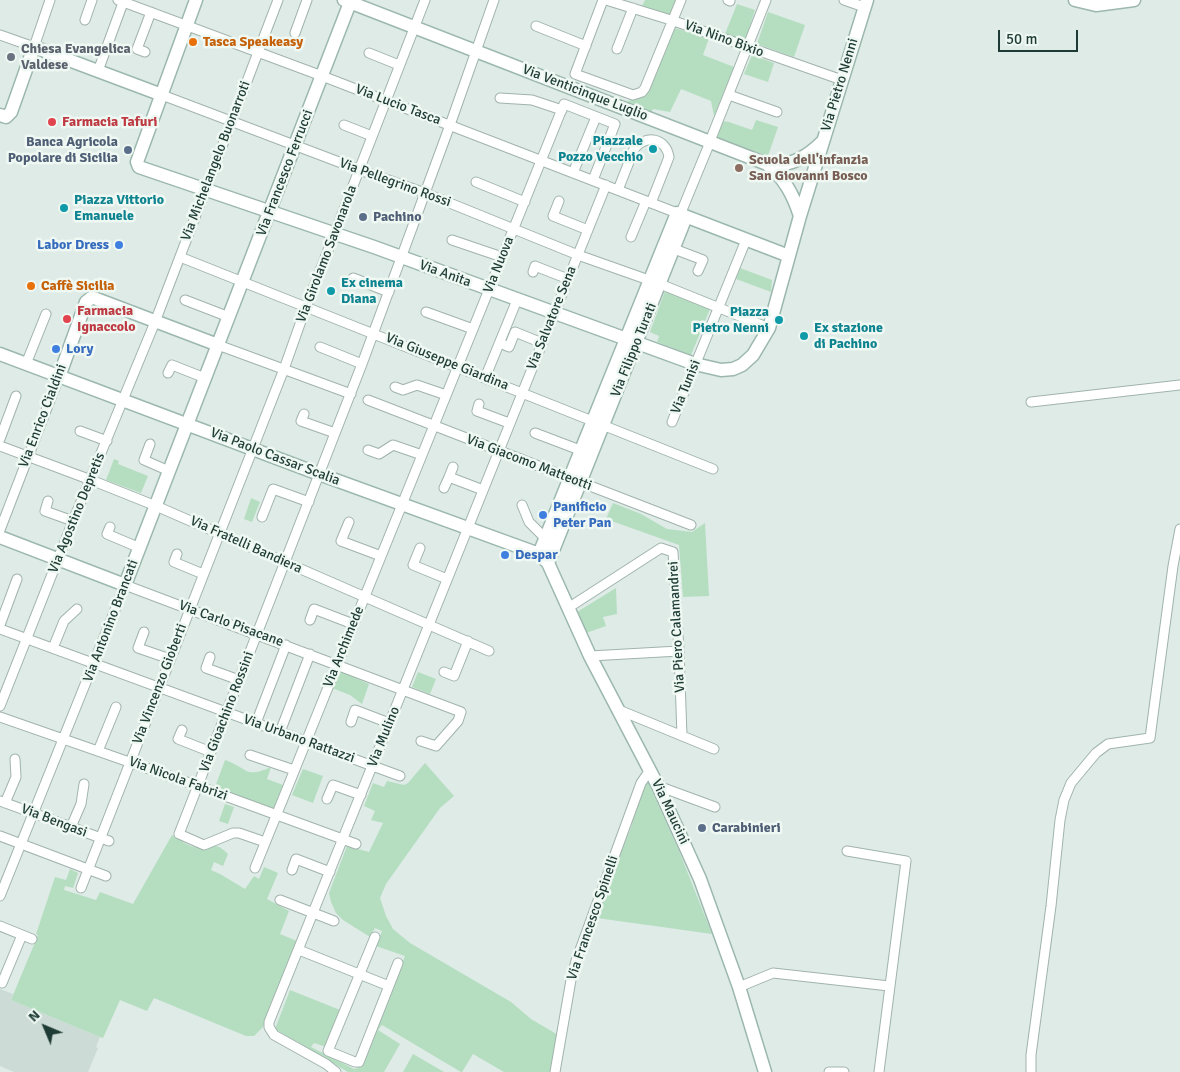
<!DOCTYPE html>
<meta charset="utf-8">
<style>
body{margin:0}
#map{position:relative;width:1180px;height:1072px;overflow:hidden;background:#deebe6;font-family:Signika,sans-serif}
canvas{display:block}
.north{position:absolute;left:20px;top:1002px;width:50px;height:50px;-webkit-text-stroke:4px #eff8f3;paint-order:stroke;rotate:315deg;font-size:14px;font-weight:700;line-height:20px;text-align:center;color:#1e3c35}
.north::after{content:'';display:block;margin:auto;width:18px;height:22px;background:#1e3c35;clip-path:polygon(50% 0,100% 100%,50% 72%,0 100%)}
.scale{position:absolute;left:998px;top:30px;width:80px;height:22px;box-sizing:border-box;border:2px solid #1e3c35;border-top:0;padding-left:6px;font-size:15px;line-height:18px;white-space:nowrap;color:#1e3c35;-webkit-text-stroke:4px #eff8f3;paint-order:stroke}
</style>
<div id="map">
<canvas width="1180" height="1072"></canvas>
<div class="north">N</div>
<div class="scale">50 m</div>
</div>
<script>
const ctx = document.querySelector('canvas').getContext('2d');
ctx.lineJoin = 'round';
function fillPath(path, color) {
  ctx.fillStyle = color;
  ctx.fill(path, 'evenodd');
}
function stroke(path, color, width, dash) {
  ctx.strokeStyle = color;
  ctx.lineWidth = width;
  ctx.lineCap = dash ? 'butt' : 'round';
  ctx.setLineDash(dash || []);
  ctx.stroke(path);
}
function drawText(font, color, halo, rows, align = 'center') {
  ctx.font = font + ' Signika,sans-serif';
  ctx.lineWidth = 5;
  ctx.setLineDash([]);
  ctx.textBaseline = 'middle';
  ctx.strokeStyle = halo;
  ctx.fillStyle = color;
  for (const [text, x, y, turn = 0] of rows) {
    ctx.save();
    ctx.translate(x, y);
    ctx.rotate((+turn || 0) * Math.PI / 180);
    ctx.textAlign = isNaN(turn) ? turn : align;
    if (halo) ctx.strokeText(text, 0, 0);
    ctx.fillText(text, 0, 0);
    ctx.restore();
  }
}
fillPath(new Path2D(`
 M0,989L13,994L11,1000L100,1037L96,1047L98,1048L88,1072H14L0,1066Z`), '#ccdbd5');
fillPath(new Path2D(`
 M645,0H676L670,16L642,6Z
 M737,4L755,10L745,41L725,34Z
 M768,12L805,25L794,57L757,44Z
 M675,28L709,38L703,55L734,67L714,116L711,101L681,89L670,112L653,109L651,113L623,102C635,100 642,97 650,88Z
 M752,55L774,63L768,82L744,74Z
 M756,120L778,127L768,156L714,137L722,121L729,122L752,130Z
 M740,268L772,280L771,292L736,279Z
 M665,291L710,309L691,355L657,342L659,336L650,332Z
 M114,459L119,461L118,464L148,476L141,493L106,480Z
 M251,498L260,502L252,522L244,519Z
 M613,503L641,514L667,529L692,532L705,523L709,596L683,597L679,545L606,519Z
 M616,588L617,614L603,617L606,626L586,633L577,612Z
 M340,671L369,684L362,704L350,695L332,688Z
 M418,672L436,679L430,694L412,687Z
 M225,760C248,768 245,779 271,767L267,779L283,785L273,809L215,787Z
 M425,763L454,796L440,808L386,884L380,898L386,916L393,929L410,943L511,1002L531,1019L558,1035L550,1072H504L473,1054L462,1072H461L382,1025L378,1030L400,1044L384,1072H348L275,1029L290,990L340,1010L326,1047L314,1043L311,1047L354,1069L358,1068L362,1062L405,956L376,946L382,931L375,928L370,937L343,920L336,913L331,902L329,893L347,846L369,852L383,823L371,820L375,811L364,806L373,783L384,787L387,781L404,785L408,783Z
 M303,769L323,776L313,803L292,795Z
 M647,780L679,851L712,934L597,918L616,864L632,825L633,815L645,782Z
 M225,804L234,807L228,824L219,821Z
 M172,835C179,839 186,845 194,847C210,850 214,839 228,854L223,866L214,862L211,870L220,874L245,889L254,876L259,879L264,867L278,873L267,899L289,911L280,934L297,941L263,1027L254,1036H246L154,998L147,1011L120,1000L103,1038L100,1037L11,1000L38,935L36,934L55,877L66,880L70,869L78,873L73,888L65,886L64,890L96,900L100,892L133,904Z
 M413,1054L444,1072H403Z`), '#b5dec1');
const street = new Path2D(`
 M118,0L322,76L677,213
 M603,0L575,74L633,95L642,92L645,88L681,0
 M606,0L674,21L842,80
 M728,0L730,1
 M844,0L864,7
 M85,20L92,0
 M536,26L586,46
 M295,33L307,0
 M0,35L34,47L50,0
 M617,49L633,8
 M145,52L137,49L151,12
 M369,53L399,65
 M98,71L124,0
 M162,95L360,170L425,193L578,255L660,284L769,328
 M729,95L777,112
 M500,98L532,100L562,110
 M344,125L372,136
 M712,136L766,0
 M573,173L596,117
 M476,182L525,202
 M618,190L634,149C646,134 666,138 669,157L651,203
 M559,201L553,216L588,230
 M680,215L708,147
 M631,237L646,201
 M452,240L502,257
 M669,247L703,260L698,271
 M180,257L713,469
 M533,272L535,266L568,279
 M353,278L389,292
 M185,300L229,317
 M426,312L473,329
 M500,343L509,347L515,332L542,343
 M218,345L351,394
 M320,347L362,364
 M26,364L46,314
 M168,373L172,365L205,378
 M485,378L517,300
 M395,387L403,390L417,385L446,395
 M368,400L691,525
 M1031,402L1180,385
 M479,404L477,411L509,423
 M304,414L301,421L335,433
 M672,422L746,240
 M80,431L107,441
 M535,433L585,452
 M0,439L16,396
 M150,444L144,460L169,471
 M0,446L91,480L156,506L489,651
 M368,450L379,454L393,445L422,455
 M453,467L449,477L483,490
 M444,488L449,477
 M48,501L45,511L73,521
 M522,505L529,522L545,538
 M262,517L273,489L309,502
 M349,522L341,541L381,556
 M110,527L107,534L140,548
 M0,530L59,377
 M420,548L413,565L447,579
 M177,554L174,562L203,574
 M568,608L661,548L673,552L679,651L682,736
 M310,620L314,609L353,624
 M0,625L17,579
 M0,629L400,776
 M144,632L138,648L170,659
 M53,648L64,621L77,609
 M590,656L679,651
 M210,657L206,668L239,680
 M444,672L454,676L468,641
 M0,706L73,521L155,322L278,0
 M619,710L714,749
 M0,717L198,786L356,844
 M351,722L355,710L389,723
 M256,723L286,645
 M182,730L178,739L211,752
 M280,732L310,654
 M98,751L116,707
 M250,755L294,770
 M658,786L715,807
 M327,799L333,785L361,795
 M0,801L109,841
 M5,803L16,777L15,759
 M71,827L81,804L84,784
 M0,836L106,876
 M265,842L239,833H233L204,845L179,834L362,364L450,125L494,0
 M847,851L906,861L879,1072
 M255,868L564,104L615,124L593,180
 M292,870L296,859L330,872
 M81,888L284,369L306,307L425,0
 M0,896L125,585L461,712L458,721L436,746L421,741
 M280,900L334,921
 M0,926L32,939
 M375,937L328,1051L355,1062H359L398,963
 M299,950L389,986
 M2,983L22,935
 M739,987L773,973L889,986
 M336,1072L326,1064L274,1035L269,1027V1022L606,185
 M555,1072L571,980L576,961L641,783L650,770
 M829,1072H844
 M1031,1072V1055L1051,906L1060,820L1064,800L1071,783L1096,753L1108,744L1150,738L1173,566L1180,529`);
const secondary = new Path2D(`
 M196,0L137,162L139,167L374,247L695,364L721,370L733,369L742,365L753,355L769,328L800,216L867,0
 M344,0L767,164C789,168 807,157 822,142
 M1075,0L1096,5L1134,0
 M0,115L6,117L11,112L34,47L162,95
 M767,164C784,178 793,194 800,216
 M0,354L319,474L539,554L548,563L590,656L658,786L700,879L739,987L765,1072
 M59,377L86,302L91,298H94L218,345
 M0,537L125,585L351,0
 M539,554L677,213L789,256
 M548,563L686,217`);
stroke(street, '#a1b3ad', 11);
stroke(secondary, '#9cb8ae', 15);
stroke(street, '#fff', 9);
stroke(secondary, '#fff', 12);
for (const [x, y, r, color] of [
 [193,42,5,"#e8710a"],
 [11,57,5,"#6b7280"],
 [52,122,5,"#e0444e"],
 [653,149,5,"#0f9aa8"],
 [128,150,5,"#5c6f8a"],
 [739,168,5,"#8d6e63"],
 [64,208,5,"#0f9aa8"],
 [363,217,5,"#5c6f8a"],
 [119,245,5,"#3f7fe0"],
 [31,286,5,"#e8710a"],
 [331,291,5,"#0f9aa8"],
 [67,319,5,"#e0444e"],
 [779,320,5,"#0f9aa8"],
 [804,336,5,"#0f9aa8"],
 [56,349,5,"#3f7fe0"],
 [543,515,5,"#3f7fe0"],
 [505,555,5,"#3f7fe0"],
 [702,828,5,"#5c6f8a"]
]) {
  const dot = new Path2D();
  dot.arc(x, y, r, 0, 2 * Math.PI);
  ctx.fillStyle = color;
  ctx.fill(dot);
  stroke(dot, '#eff8f3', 2);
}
drawText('14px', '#1e3c35', '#eff8f3', [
 ["Via Nino Bixio",724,39,20],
 ["Via Pietro Nenni",840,85,-73],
 ["Via Venticinque Luglio",585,93,21],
 ["Via Lucio Tasca",398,105,21],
 ["Via Michelangelo Buonarroti",216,161,-69],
 ["Via Francesco Ferrucci",285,173,-69],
 ["Via Pellegrino Rossi",395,183,20],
 ["Via Girolamo Savonarola",327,254,-69],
 ["Via Nuova",499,265,-68],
 ["Via Anita",445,274,20],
 ["Via Salvatore Sena",552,318,-68],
 ["Via Filippo Turati",634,350,-68],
 ["Via Giuseppe Giardina",447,362,22],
 ["Via Tunisi",686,387,-68],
 ["Via Enrico Cialdini",43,416,-69],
 ["Via Paolo Cassar Scalia",275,457,21],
 ["Via Giacomo Matteotti",529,463,21],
 ["Via Agostino Depretis",77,513,-68],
 ["Via Fratelli Bandiera",246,545,24],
 ["Via Antonino Brancati",111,621,-69],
 ["Via Carlo Pisacane",231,624,20],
 ["Via Piero Calamandrei",677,627,-93],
 ["Via Archimede",344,647,-68],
 ["Via Vincenzo Gioberti",160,684,-69],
 ["Via Gioachino Rossini",227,712,-69],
 ["Via Mulino",384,737,-68],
 ["Via Urbano Rattazzi",299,739,20],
 ["Via Nicola Fabrizi",178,779,20],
 ["Via Maucini",670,812,65],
 ["Via Bengasi",54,821,21],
 ["Via Francesco Spinelli",593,918,-71]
]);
drawText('bold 14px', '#c56008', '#eff8f3', [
 ["Tasca Speakeasy",203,42],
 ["Caffè Sicilia",41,286]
], 'left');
drawText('bold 14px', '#5b616d', '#eff8f3', [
 ["Chiesa Evangelica",21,49],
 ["Valdese",21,65]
], 'left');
drawText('bold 14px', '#be3a42', '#eff8f3', [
 ["Farmacia Tafuri",62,122],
 ["Farmacia",77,311],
 ["Ignaccolo",77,327]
], 'left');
drawText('bold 14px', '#0d838f', '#eff8f3', [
 ["Piazzale",643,141,"right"],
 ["Pozzo Vecchio",643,157,"right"],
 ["Piazza Vittorio",74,200],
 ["Emanuele",74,216],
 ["Ex cinema",341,283],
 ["Diana",341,299],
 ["Piazza",769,312,"right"],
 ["Pietro Nenni",769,328,"right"],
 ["Ex stazione",814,328],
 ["di Pachino",814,344]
], 'left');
drawText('bold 14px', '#4e5e75', '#eff8f3', [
 ["Banca Agricola",118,142,"right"],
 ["Popolare di Sicilia",118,158,"right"],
 ["Pachino",373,217],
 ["Carabinieri",712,828]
], 'left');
drawText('bold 14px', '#785e54', '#eff8f3', [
 ["Scuola dell'infanzia",749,160],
 ["San Giovanni Bosco",749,176]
], 'left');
drawText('bold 14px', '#366cbe', '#eff8f3', [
 ["Labor Dress",109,245,"right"],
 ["Lory",66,349],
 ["Panificio",553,507],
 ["Peter Pan",553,523],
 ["Despar",515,555]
], 'left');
</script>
